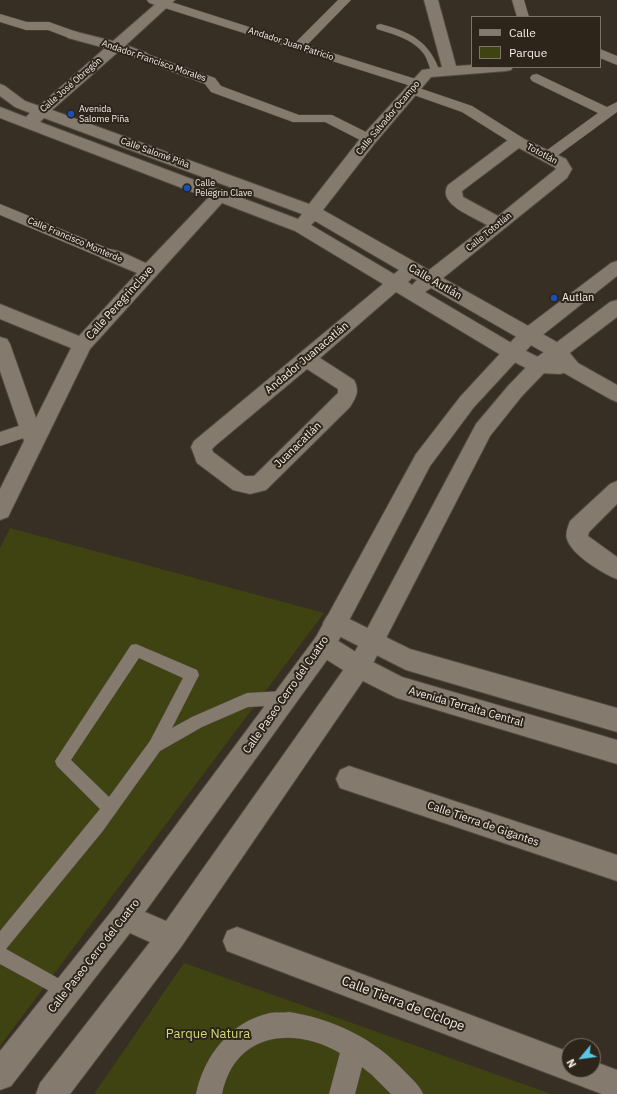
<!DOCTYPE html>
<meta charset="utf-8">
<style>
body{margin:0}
#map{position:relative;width:617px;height:1094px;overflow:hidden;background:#372e24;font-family:"IBM Plex Sans",sans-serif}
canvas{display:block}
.legend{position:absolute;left:471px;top:16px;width:130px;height:52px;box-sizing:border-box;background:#2d241a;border:1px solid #7d756c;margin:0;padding:5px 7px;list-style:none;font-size:12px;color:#f4eee7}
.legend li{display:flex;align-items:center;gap:8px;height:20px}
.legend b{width:20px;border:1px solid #7d756c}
.north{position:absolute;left:561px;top:1038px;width:40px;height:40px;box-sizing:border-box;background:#2d241a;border:1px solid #7d756c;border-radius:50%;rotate:241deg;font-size:11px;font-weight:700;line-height:16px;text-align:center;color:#f4eee7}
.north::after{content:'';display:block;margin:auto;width:14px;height:18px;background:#57c9e2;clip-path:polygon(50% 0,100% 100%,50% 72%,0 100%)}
</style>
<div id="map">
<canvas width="617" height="1094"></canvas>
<ul class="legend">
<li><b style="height:5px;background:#857a6e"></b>Calle</li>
<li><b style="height:11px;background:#3e4311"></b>Parque</li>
</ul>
<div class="north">N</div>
</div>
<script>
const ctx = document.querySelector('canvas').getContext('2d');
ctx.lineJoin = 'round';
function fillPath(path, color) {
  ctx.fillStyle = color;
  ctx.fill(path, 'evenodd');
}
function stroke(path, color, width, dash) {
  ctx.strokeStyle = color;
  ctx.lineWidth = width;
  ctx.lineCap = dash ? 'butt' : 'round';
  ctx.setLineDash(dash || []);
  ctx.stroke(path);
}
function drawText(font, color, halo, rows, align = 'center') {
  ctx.font = font + ' "IBM Plex Sans",sans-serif';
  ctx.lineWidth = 4;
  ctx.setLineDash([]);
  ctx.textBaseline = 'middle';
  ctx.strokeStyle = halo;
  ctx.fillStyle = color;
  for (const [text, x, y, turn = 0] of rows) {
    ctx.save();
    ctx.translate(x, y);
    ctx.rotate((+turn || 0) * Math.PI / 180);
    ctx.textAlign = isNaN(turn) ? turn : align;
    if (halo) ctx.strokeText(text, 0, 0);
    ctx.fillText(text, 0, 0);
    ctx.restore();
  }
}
fillPath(new Path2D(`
 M10,528L324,613L0,1046V548Z
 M184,963L551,1094H94Z`), '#3e4311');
const service = new Path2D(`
 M380,24C411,32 429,41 440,72L439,74H433C429,68 428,60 424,54C413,39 393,34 377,29L376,27L377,25Z
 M136,644L197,670L199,675L172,728L192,717L247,693L285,691L290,693L292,698L290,703L285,705L248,707L202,727L160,751L102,832L6,949L72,986L74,992L72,998L66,1000L0,964V931L100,809L57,766L55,761L131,645ZM139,658L183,678L150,741L109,797L71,760Z`);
const pedestrian = new Path2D(`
 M147,0H165L296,42L338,0H351L307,45L422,81L424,84L419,88L472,106L523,138L525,141L523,144L518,145L513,144L462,112L408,93L406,90L411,86L149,3Z
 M512,0H524L529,17H517Z
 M0,14L27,22H49L77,32L79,35L77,38H69L48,30H26L0,22Z
 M600,49L617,56V65L600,58Z
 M142,52L215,78L221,86L299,115H332L374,136L376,139L374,142L369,143L364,142L325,122H293L211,92L205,84L137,59L136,56L137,53Z
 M537,74L607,107L617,102V112L553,159L548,160L543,159L541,156L543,153L598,113L532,81L530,78L532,75Z
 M0,204L112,250L115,254L112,258L107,259L102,258L0,215Z
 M30,422L36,424L39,429L36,434L0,446V432Z
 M289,1012C334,1019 375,1039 406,1073C413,1080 419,1085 423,1094H391L372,1075L362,1067L355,1094H329L340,1053C292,1025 234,1034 222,1094H196C204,1056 230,1022 270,1013C276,1012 283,1013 289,1012Z`);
const minor = new Path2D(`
 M160,0H175L126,45L147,53L149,56L147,59L142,60L118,52L52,110L309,204L363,135L422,70L442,67L424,0H438L456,66L472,65V67H513L511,70L506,71L431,77L375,143L323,210L429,270L487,225C474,217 436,204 448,185L512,137L518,136L566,159L572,169L567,178L443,278L564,346L578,363L617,385V402L610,399L564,373L560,374L539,373L532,371L506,358L396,292L320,358L354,380C360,391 356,397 350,407L266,490L250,494L233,490L197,463L191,447L194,441L383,284L295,231L222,203L90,349L8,517L0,520V489L24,441L0,371V337L7,339L10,344L36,418L71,348L0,319V304L79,336L137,273L101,258L98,254L101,250C115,246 133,258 146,263L208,198L0,118V107L26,117L30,113L15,107L0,96V84L5,86L25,101L39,106L105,48L68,38L66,35L68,32L73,31L113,41ZM44,118L302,214L298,219L40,122ZM519,148L554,167L556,169L498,216L463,197L462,191ZM315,221L399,270L394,274L311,225ZM412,278L417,280L412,285L408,282ZM431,288L550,356L553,359H542L520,348L425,292ZM307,369L338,389V393L254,476H245L213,452L212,449L216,445Z
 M617,481V504L589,532L588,536L617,557V579C603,574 571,554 567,539C565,533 568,527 570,521L610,484Z
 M335,612L410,649L617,708V732L406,670L327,630L323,623L327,616Z
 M324,634L332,637L367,659L402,677L617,740V764L397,698L351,675L316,653L312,645L316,637Z
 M349,766L617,855V881L340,788L336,779L340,770Z
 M237,927L569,1052V1070H593V1061L617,1070V1094H602L227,951L223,941L227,931Z`);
const tertiary = new Path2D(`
 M617,261V276L535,341L474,407L430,466L332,653L145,912L166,921L351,659L476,424L508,386L532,361L610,302L617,300V317L546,371L522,396L490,436L367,675L181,947L70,1094H36L40,1083L150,942L130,933L11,1086L0,1090V1051L115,907L316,637L416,454L460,397L521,331L611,263Z`);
stroke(service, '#514a41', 1);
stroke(pedestrian, '#514a41', 1);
stroke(minor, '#514a41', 2);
stroke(tertiary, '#514a41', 2);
fillPath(service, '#857a6e');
fillPath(pedestrian, '#857a6e');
fillPath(minor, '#857a6e');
fillPath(tertiary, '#857a6e');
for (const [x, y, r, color] of [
 [71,114,4,"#1a4fb4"],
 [187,188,4,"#1a4fb4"],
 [554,298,4,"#1a4fb4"]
]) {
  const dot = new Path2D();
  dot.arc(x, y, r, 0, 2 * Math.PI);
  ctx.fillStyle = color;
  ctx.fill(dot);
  stroke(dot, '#2d241a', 1.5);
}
drawText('9px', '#f4eee7', '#2d241a', [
 ["Andador Juan Patricio",291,44,18],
 ["Andador Francisco Morales",154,61,19],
 ["Calle José Obregón",71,85,-41],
 ["Calle Salvador Ocampo",388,118,-50],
 ["Calle Salomé Piña",155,153,20],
 ["Tototlán",542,154,28],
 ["Calle Tototlán",489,232,-39],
 ["Calle Francisco Monterde",75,240,23]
]);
drawText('9px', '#f4eee7', '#2d241a', [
 ["Avenida",79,109],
 ["Salome Piña",79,119],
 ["Calle",195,183],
 ["Pelegrin Clave",195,193]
], 'left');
drawText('11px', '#f4eee7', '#2d241a', [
 ["Calle Autlán",435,282,30],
 ["Calle Peregrinclave",120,303,-48],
 ["Andador Juanacatlán",307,358,-40],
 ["Juanacatlán",298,445,-44],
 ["Calle Paseo Cerro del Cuatro",286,695,-55],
 ["Avenida Terralta Central",466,707,16],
 ["Calle Tierra de Gigantes",483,824,19],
 ["Calle Paseo Cerro del Cuatro",94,956,-52]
]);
drawText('11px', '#f4eee7', '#2d241a', [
 ["Autlan",562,298]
], 'left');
drawText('13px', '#f4eee7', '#2d241a', [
 ["Calle Tierra de Cíclope",403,1004,21]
]);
drawText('13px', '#cfdb74', '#2d241a', [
 ["Parque Natura",208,1034]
]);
</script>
